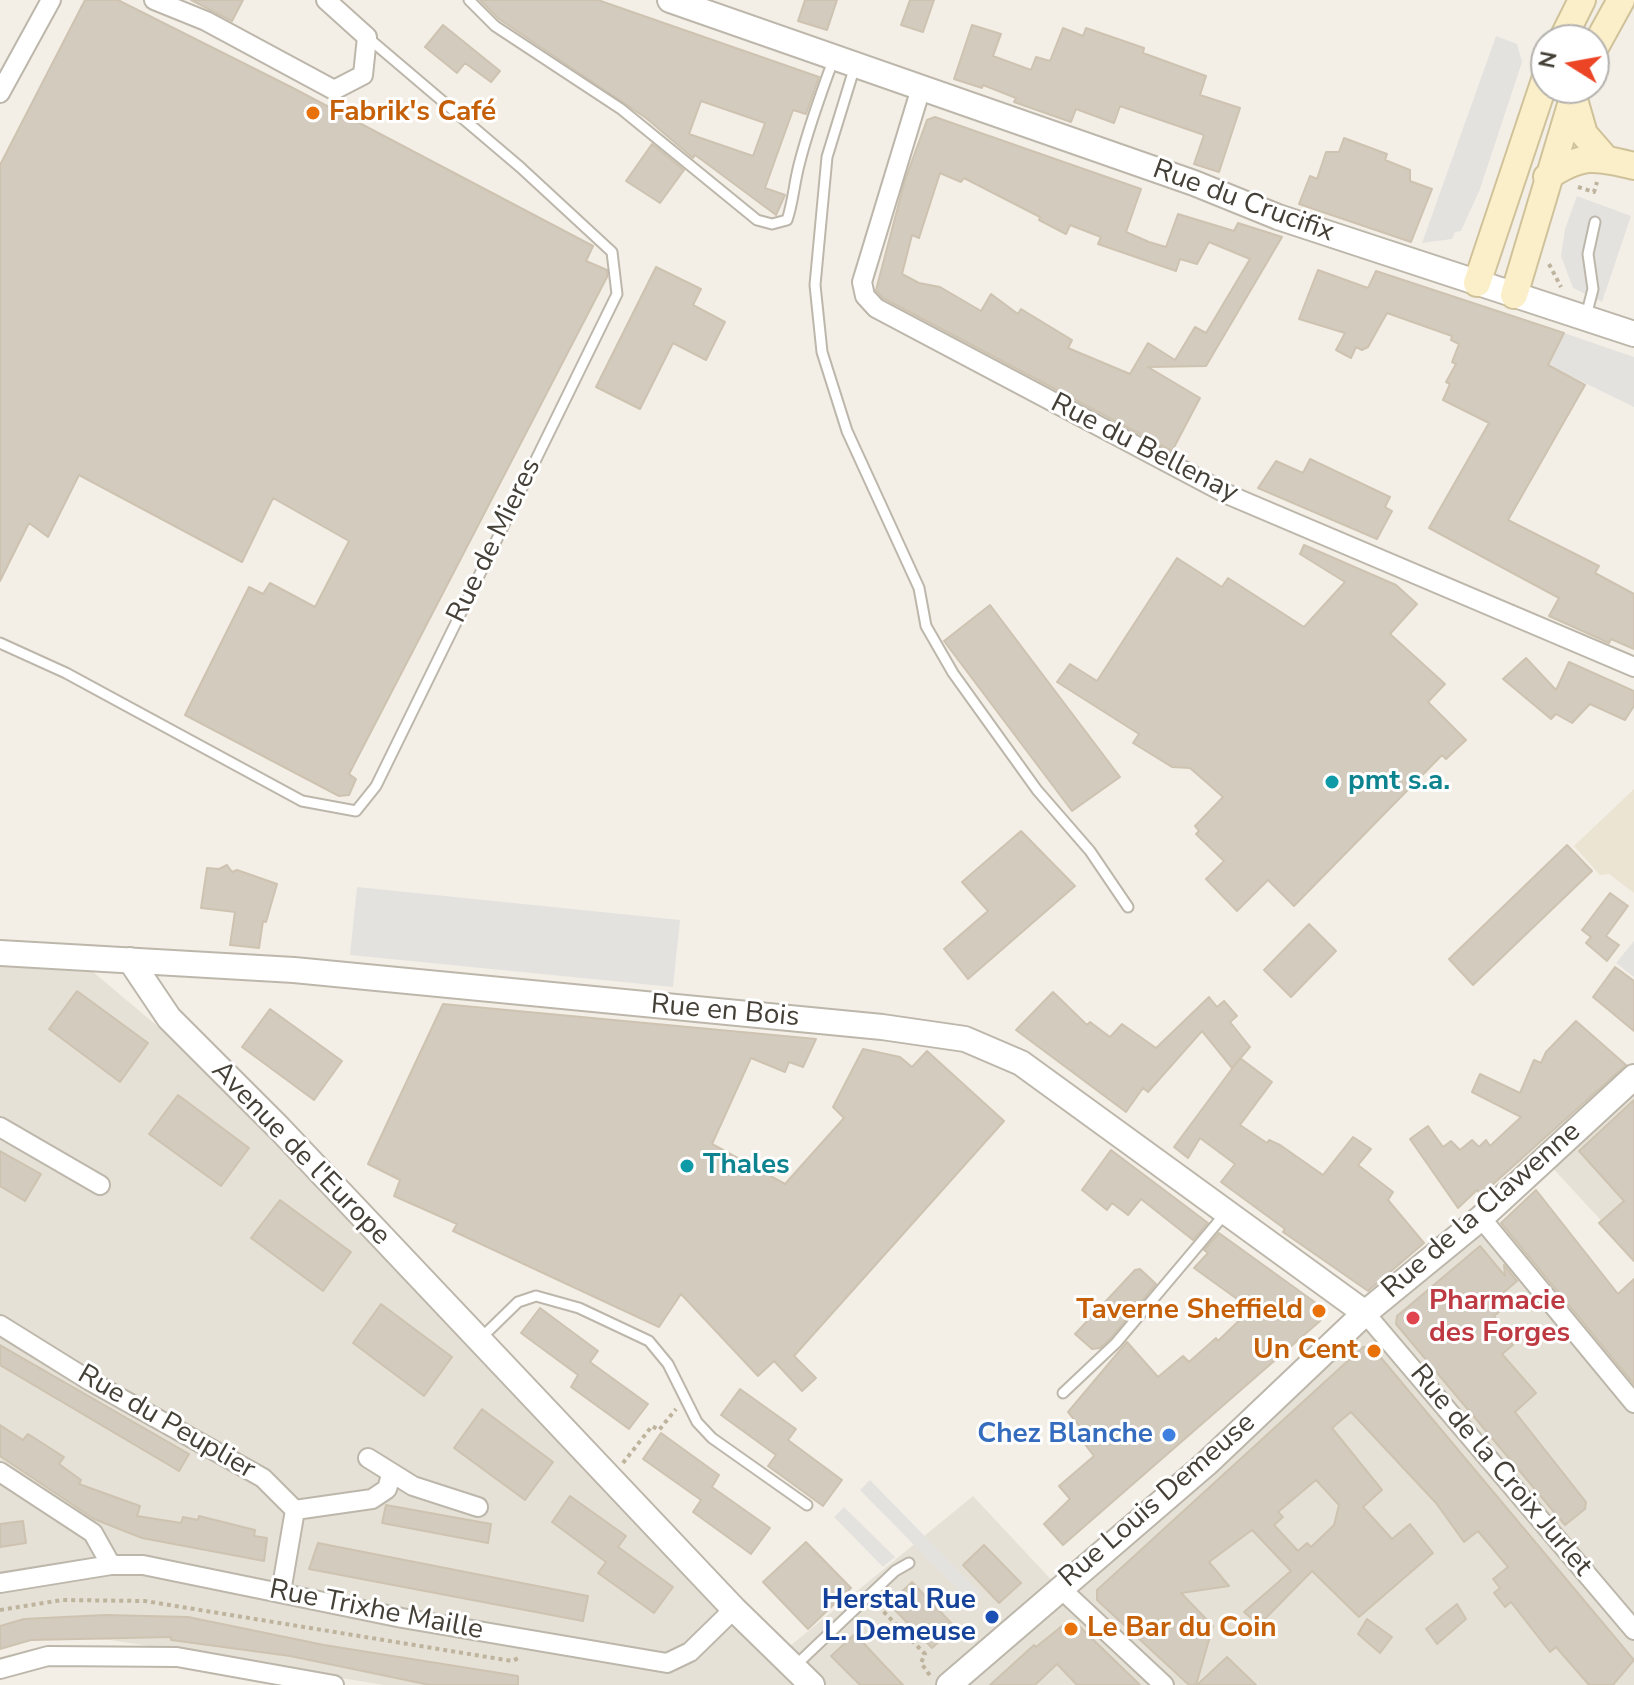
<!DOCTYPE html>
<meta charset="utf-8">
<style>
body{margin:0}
#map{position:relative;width:1634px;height:1685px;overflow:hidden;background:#f3efe7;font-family:"Nunito Sans",sans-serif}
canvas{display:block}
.north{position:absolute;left:1530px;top:24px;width:80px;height:80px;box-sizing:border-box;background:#fff;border:2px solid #b5b3af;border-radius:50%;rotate:281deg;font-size:22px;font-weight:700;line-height:32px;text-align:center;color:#454037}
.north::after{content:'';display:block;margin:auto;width:28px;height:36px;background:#ec4525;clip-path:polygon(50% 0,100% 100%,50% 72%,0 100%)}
</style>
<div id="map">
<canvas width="1634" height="1685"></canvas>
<div class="north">N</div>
</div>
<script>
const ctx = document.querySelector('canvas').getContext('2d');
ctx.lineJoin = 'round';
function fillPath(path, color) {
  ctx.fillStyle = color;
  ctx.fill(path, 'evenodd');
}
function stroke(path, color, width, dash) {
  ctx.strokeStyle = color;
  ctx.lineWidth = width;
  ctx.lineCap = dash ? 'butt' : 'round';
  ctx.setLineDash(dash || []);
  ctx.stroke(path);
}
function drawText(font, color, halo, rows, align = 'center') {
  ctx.font = font + ' "Nunito Sans",sans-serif';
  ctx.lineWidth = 6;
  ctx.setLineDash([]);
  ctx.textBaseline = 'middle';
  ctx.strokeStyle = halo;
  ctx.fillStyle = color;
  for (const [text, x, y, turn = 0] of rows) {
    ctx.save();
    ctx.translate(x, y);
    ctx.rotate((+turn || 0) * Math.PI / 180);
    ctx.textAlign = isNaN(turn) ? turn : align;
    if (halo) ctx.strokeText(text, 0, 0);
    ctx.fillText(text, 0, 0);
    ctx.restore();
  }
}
fillPath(new Path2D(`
 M0,953L74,956L279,1128L790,1646L973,1496L1058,1587L1481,1218L1634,1406V1685H384L111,1640L0,1638Z
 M1634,1080V1256L1547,1162Z`), '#e6e1d6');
fillPath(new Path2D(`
 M1634,789V893L1609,874L1600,875L1574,846Z`), '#ebe4d2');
fillPath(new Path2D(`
 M1496,36L1517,44L1522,62L1480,189L1461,231L1455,232L1452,239L1422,243Z
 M1577,196L1631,216L1602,302L1573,288L1561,256L1565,229Z
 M1564,333L1634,357V407L1548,365Z
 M357,887L680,920L673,987L350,955Z
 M1634,941V977L1616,963Z
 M870,1480L983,1596L972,1604L860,1490Z
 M844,1507L895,1557L883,1567L834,1517Z`), '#e4e2df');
const building = new Path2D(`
 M85,0H118L291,87L593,246L586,261L607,270V277L349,774L356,779L349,795L339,796L185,715L249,587L263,594L270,583L315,607L349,541L273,498L242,562L79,475L48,537L29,523L0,581V165Z
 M191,0H243L232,21Z
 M480,0H598L819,77L806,114L793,110L765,188L785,195L776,215L702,160L695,155L693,158L646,118L499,19ZM701,101L765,123L753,156L689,134Z
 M805,0H837L827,30L798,21Z
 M910,0H934L923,32L901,25Z
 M443,25L500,71L491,82L465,63L457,73L425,47Z
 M972,25L1001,34L993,56L1031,70L1036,57L1050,61L1063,28L1083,36L1086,28L1144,48L1143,53L1206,76L1200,95L1240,108L1219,172L1194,164L1204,135L1120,106L1114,123L1076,109L1071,122L1014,102L1016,98L983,85L982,88L954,79Z
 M935,117L1141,189L1126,232L1149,242L1166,247L1178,214L1234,231L1238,223L1282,237L1206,366L1148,367L1200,398L1172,451L883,298L876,290L905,180L927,120ZM940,173L961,182L964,178L1040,217L1039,220L1066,234L1070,225L1101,237L1098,244L1176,271L1180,259L1197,264L1209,242L1250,259L1206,333L1195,327L1175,360L1148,343L1130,374L1068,348L1072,340L1021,309L1018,314L991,294L981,311L940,287L919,283L902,274L912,235L919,238Z
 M1344,138L1387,154L1385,160L1410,170V181L1432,189L1411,242L1299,204L1310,176L1317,179L1326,152H1339Z
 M652,144L684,170L660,203L626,181Z
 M656,267L701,289L693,305L725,322L706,360L673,343L640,409L596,387Z
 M1318,270L1368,288L1376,271L1564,333L1548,365L1585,385L1508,520L1599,566L1595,573L1634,594V649L1611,639L1609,643L1549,616L1559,598L1429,528L1489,423L1443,400L1450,384L1446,382L1456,364L1452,362L1459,344L1451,340L1452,336L1387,313L1368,347L1362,350L1356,347L1351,358L1336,350L1345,333L1299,319Z
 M1310,459L1390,497L1385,507L1392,511L1377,539L1258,488L1276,461L1303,473Z
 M1304,545L1396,585L1417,604L1390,634L1445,684L1428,702L1466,740L1446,759L1442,755L1294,906L1268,880L1237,911L1206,879L1224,861L1196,834L1199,831L1195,826L1223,797L1190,768L1172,767L1133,743L1139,734L1057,682L1070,664L1097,681L1177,558L1222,587L1228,578L1304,627L1345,582L1300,554Z
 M990,605L1120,777L1072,811L944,641Z
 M1526,658L1556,690L1569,662L1634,691V706L1625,720L1590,704L1572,723L1556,714L1551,719L1503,679Z
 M1021,831L1075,886L968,979L944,949L988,911L962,882Z
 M1567,845L1592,871L1473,985L1449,959Z
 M227,865L232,872L237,870L277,884L266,922L263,921L259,948L230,945L235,912L201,908L207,868L219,869Z
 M1610,893L1628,906L1606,936L1619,945L1607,961L1586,943L1591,937L1582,930Z
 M1309,924L1336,951L1291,997L1264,970Z
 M1615,967L1634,981V1031L1593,997Z
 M77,991L148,1043L120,1082L49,1029Z
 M1053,992L1087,1025L1090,1022L1110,1037L1122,1024L1156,1048L1209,997L1217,1007L1224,1001L1237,1016L1230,1022L1250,1047L1232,1068L1202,1031L1148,1092L1143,1088L1126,1112L1016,1030Z
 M443,1004L816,1039L803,1067L789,1062L785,1072L751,1058L712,1144L785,1184L844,1118L833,1107L863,1049L900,1057L912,1067L927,1051L1004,1121L794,1356L816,1378L802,1391L774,1361L758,1376L681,1294L659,1327L453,1231L457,1224L394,1196L400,1180L368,1164Z
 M270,1009L342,1061L314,1100L242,1047Z
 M1576,1021L1626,1065L1481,1195L1477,1190L1458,1208L1410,1139L1428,1126L1443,1147L1451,1141L1460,1150L1472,1140L1479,1147L1486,1140L1490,1146L1521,1117L1472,1092L1480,1074L1520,1093L1534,1060L1541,1063L1546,1052Z
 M1240,1058L1272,1082L1240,1125L1267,1143L1269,1140L1280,1145L1323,1175L1353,1137L1371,1149L1358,1165L1393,1192L1388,1200L1424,1243L1368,1291L1283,1232L1285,1229L1221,1182L1235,1164L1200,1138L1188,1158L1174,1147Z
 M178,1095L249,1148L221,1186L149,1134Z
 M1634,1100V1261L1599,1223L1624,1201L1579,1151Z
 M1111,1150L1208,1223L1193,1240L1141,1199L1128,1215L1112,1203L1107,1210L1082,1190Z
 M0,1151L41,1174L25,1201L0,1186Z
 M1536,1190L1618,1294L1634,1279V1384L1501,1223Z
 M280,1200L351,1252L323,1291L251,1238Z
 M1219,1233L1327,1311L1320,1321L1063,1545L1044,1524L1070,1499L1059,1486L1094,1456L1080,1438L1086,1434L1068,1412L1127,1342L1158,1377L1183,1356L1189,1362L1216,1338L1218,1341L1251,1309L1194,1268L1208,1253L1204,1250Z
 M1480,1246L1505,1276L1504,1265L1517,1281L1497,1298L1505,1307L1494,1316L1513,1345L1502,1354L1536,1393L1515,1412L1586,1502L1585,1509L1565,1525L1396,1324L1397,1316Z
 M1140,1269L1156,1284L1111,1338L1100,1348L1092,1349L1075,1334L1135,1270Z
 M381,1304L452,1357L424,1396L353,1343Z
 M540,1308L598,1351L590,1362L648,1404L629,1429L571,1387L578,1375L521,1333Z
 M0,1345L189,1454L179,1471L0,1365Z
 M1363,1347H1372L1634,1660L1613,1685H1589L1556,1647L1550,1652L1511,1602L1505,1607L1494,1593L1500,1588L1493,1579L1508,1567L1478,1531L1464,1542L1436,1503L1351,1412L1332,1428L1382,1490L1363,1507L1392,1539L1410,1524L1433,1553L1359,1617L1312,1571L1259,1625L1244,1612L1291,1571L1252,1530L1209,1562L1229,1586L1181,1593L1213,1626L1196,1685H1189L1097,1600V1590ZM1316,1480L1339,1505L1334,1525L1311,1547L1307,1543L1298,1551L1274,1525L1283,1517L1278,1512Z
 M740,1389L796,1429L788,1440L842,1480L823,1506L768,1466L776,1455L721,1415Z
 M482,1409L553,1462L525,1500L454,1448Z
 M0,1425L23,1440L28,1434L64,1457L59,1464L81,1480L79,1484L140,1506L137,1516L181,1523L183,1517L198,1520L199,1516L255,1530L254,1536L267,1538L264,1561L142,1538L94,1519L0,1456Z
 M661,1433L719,1475L712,1487L770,1528L751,1554L693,1512L701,1500L643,1459Z
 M570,1496L626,1536L618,1547L673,1587L654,1613L598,1573L606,1562L552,1522Z
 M386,1505L491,1524L488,1543L382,1523Z
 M23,1521L26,1543L0,1547V1524Z
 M806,1542L851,1588L808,1629L763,1582Z
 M318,1543L588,1596L583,1621L309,1569Z
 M984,1545L1021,1583L999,1603L963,1565Z
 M912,1582L955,1627L932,1648L889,1604Z
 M1457,1604L1466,1619L1437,1644L1426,1629Z
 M105,1615L188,1617L324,1645L518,1676V1685H430L290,1656L171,1640V1637L31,1640L0,1649V1626L24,1619Z
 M1367,1619L1392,1637L1380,1653L1358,1634Z
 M1067,1622L1077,1624L1140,1685H1077L1057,1664L1035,1685H990L1034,1645L1036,1647Z
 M855,1634L884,1665L903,1685H860L831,1656Z
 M1227,1657L1256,1685H1197Z`);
fillPath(building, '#d3cbbe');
stroke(building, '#cec3b1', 2);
const service = new Path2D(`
 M469,0L495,26L621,109L757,220L772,224L787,220C793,203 794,184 799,165C808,129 821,93 834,58
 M855,66L827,157L815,285L822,352L847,431L919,588L926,626L953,673L1037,790L1090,851L1128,907
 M1586,316L1593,289L1588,254L1595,222
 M0,643L66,673L302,801L356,811L376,786L617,294L612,252L520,167L367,37
 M479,1340L518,1302L536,1296L579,1308L649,1341L668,1364L697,1422L712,1438L807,1505
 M1063,1393L1116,1343L1224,1215
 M796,1665L895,1571L909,1563`);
const minor = new Path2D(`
 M154,0L206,21L334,90L363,75L367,37L326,0
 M921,88L862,282L865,296L876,308L1229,495L1634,667
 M0,93L51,0
 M0,1127L100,1185
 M1481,1218L1634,1403
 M1365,1313L1634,1630
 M0,1325L90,1381L263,1478L295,1510
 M368,1458L413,1486L478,1507
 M0,1472L93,1533L111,1565
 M295,1510L372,1499L387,1489L391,1475
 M0,1583L111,1565H143L402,1618L667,1663L690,1652L734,1609
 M1059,1587L1164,1685
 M281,1592L295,1510
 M0,1669L48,1656L177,1657L334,1685`);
const tertiary = new Path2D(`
 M670,0L1194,183L1278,217L1634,334
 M0,953L294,970L882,1027L965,1039L1021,1063L1365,1313
 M130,960L169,1018L279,1128L734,1609L812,1685
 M949,1685L1206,1464L1365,1313L1481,1218L1634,1077`);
const secondary = new Path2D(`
 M1562,40L1582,0
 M1594,49L1621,0
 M1573,96L1584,134L1604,157
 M1547,177C1581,154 1595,156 1634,166
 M1477,283L1546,77
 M1514,295L1576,88`);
stroke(service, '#bdb7ab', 13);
stroke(minor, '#bdb7ab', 22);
stroke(tertiary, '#bdb7ab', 28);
stroke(secondary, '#cfc29a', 30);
stroke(new Path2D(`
 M1578,187L1594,192L1597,182
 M1549,264L1561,287
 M623,1463L652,1426L659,1430L676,1409
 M878,1606L925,1654L921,1663L931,1677
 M0,1610L62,1600L145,1601L512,1661L521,1657`), '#beb39d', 4, [4, 4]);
stroke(service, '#fff', 9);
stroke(minor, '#fff', 18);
stroke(tertiary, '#fff', 24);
stroke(secondary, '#fbefc9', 26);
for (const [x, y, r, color] of [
 [313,113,8,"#e8710a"],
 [1332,782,8,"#0f9aa8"],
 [687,1166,8,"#0f9aa8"],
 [1319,1311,8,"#e8710a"],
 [1413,1318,8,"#e0444e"],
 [1374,1351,8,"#e8710a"],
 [1169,1435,8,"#3f7fe0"],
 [992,1617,8,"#1a4fb4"],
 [1071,1629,8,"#e8710a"]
]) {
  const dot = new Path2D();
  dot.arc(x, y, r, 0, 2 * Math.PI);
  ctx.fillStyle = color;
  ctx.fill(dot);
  stroke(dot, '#fff', 3);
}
drawText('bold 28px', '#c56008', '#fff', [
 ["Fabrik's Café",329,113],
 ["Taverne Sheffield",1303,1311,"right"],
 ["Un Cent",1358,1351,"right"],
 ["Le Bar du Coin",1087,1629]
], 'left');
drawText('28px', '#454037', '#fff', [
 ["Rue du Crucifix",1243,202,20],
 ["Rue du Bellenay",1144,449,27],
 ["Rue de Mieres",495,541,-64],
 ["Rue en Bois",725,1012,5],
 ["Avenue de l'Europe",300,1154,46],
 ["Rue de la Clawenne",1482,1211,-41],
 ["Rue du Peuplier",166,1423,30],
 ["Rue de la Croix Jurlet",1500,1471,50],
 ["Rue Louis Demeuse",1158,1501,-41],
 ["Rue Trixhe Maille",376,1611,11]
]);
drawText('bold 28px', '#0d838f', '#fff', [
 ["pmt s.a.",1348,782],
 ["Thales",703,1166]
], 'left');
drawText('bold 28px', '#be3a42', '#fff', [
 ["Pharmacie",1429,1302],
 ["des Forges",1429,1334]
], 'left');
drawText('bold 28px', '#366cbe', '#fff', [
 ["Chez Blanche",1153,1435]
], 'right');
drawText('bold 28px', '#164399', '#fff', [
 ["Herstal Rue",976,1601],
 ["L. Demeuse",976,1633]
], 'right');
</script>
